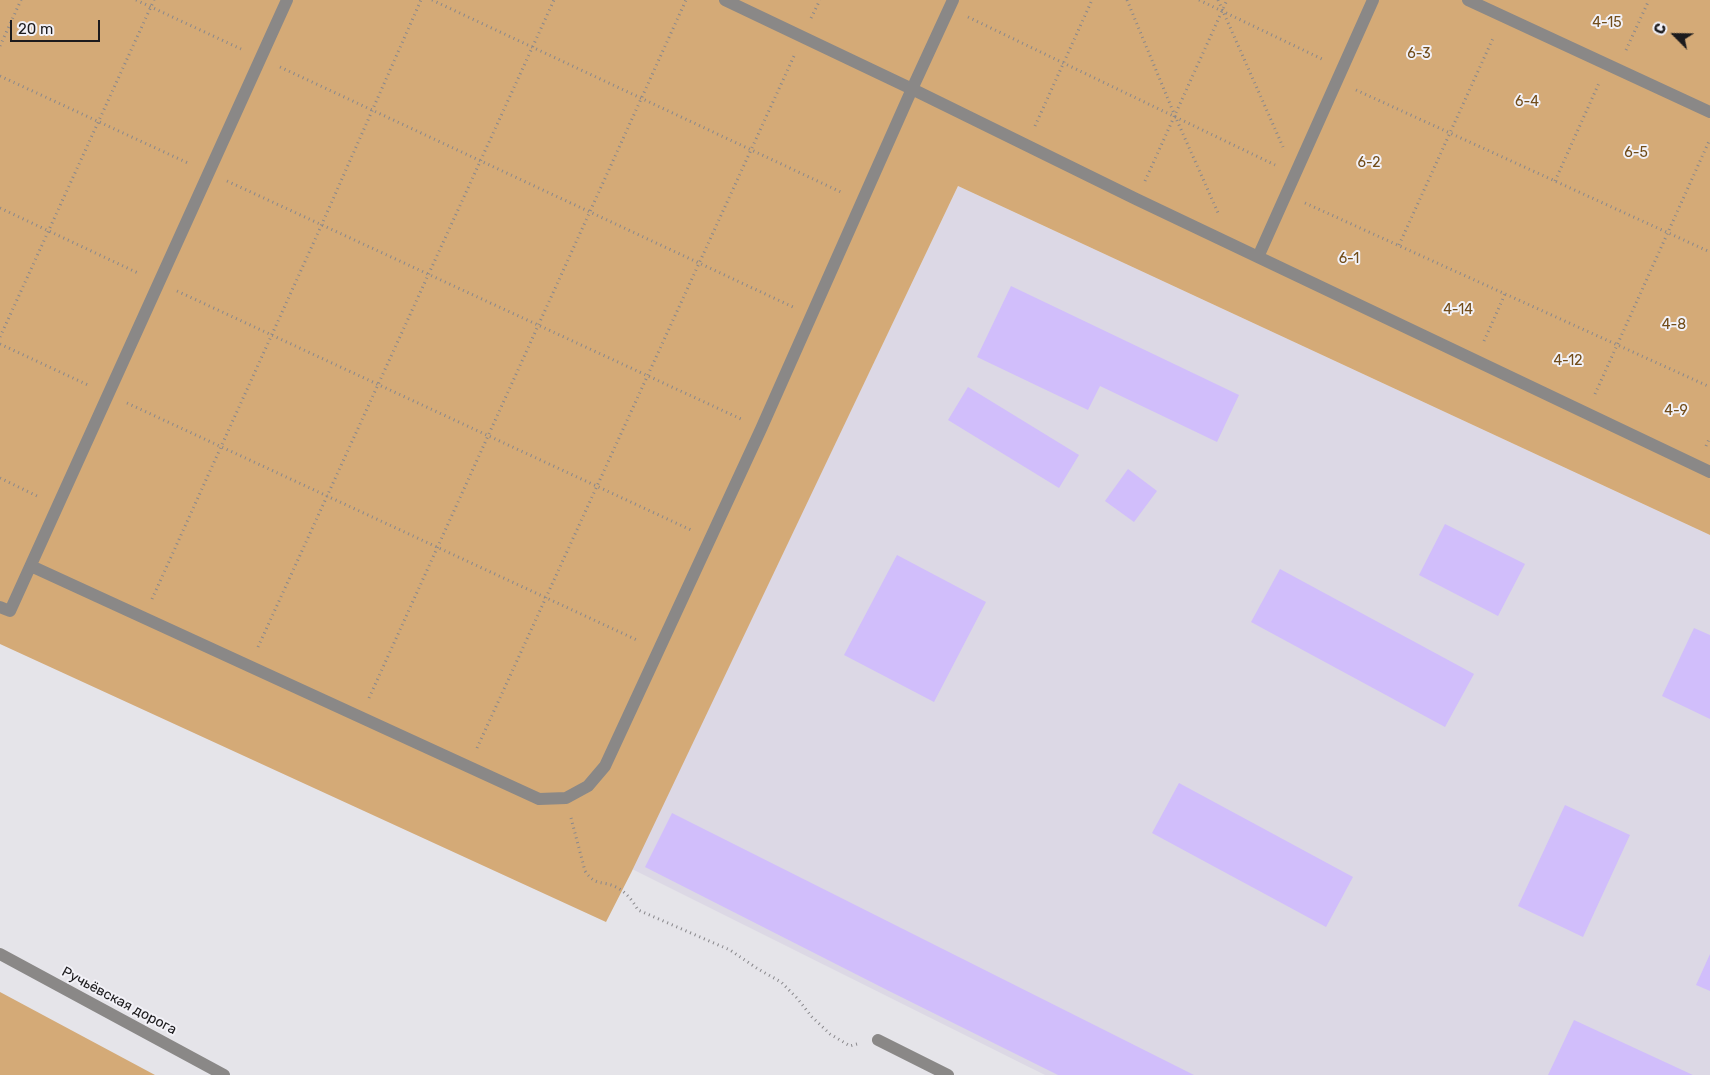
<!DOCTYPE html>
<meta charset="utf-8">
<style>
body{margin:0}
#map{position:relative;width:1710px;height:1075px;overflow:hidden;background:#e5e4e9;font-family:Rubik,sans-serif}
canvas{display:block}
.north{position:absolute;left:1650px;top:10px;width:50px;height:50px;-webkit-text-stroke:4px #f2f1f7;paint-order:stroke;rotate:293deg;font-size:14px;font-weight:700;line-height:20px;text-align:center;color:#1c1b1d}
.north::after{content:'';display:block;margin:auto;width:18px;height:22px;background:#1c1b1d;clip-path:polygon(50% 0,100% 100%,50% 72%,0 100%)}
.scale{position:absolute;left:10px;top:20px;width:90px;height:22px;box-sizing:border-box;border:2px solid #1c1b1d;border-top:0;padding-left:6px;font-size:15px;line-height:18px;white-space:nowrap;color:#1c1b1d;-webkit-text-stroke:4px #f2f1f7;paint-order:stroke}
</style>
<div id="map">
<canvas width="1710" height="1075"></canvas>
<div class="north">С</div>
<div class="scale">20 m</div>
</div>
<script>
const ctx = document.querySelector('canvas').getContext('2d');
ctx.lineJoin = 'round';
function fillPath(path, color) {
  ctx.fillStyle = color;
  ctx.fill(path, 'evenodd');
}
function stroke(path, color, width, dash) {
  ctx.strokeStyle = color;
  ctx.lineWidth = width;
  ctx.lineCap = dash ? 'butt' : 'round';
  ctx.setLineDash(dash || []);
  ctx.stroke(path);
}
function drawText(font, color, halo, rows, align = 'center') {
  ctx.font = font + ' Rubik,sans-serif';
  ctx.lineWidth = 4;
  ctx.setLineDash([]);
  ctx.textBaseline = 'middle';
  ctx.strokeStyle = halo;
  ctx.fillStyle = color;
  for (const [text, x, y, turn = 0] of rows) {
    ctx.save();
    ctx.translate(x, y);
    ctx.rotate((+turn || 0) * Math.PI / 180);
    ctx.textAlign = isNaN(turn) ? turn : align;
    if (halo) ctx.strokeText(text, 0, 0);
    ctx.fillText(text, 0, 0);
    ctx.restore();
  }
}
fillPath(new Path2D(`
 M958,186L1710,535V1075H1045L632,869Z`), '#dcd8e5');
fillPath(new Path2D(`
 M0,0H1710V535L958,186L631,873L606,922L0,644Z
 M0,992L155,1075H0Z`), '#d4aa77');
fillPath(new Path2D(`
 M1011,286L1239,395L1217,442L1100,386L1088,410L977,357Z
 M968,387L1079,455L1059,488L948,420Z
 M1128,469L1157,491L1134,522L1105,501Z
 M1445,524L1525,564L1498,616L1419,575Z
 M897,555L986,602L934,702L844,655Z
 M1280,569L1474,674L1445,727L1251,622Z
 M1694,628L1710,635V719L1662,696Z
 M1179,783L1353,877L1326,927L1152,833Z
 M1565,805L1630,835L1583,937L1518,906Z
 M672,813L917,936L1194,1075H1058L889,991L645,867Z
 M1710,954V991L1696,985Z
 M1574,1020L1693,1075H1548Z`), '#d1befb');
stroke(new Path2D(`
 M136,0L241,49
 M432,0L843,193
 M1127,0L1175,116L1219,215
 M1199,0L1322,59
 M1218,0L1283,147
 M968,17L1275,165
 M811,18L820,0
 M0,46L21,0
 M1626,50L1649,0
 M280,67L793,307
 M0,76L190,164
 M1356,90L1710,252
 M1035,126L1092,0
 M227,181L741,419
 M1145,181L1227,0
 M1555,181L1599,83
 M1305,203L1710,387
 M0,208L140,274
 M1399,245L1494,36
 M177,291L691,530
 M0,337L154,0
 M1484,341L1505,294
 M0,344L90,386
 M1595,394L1710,139
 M127,403L639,641
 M1706,446L1710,437
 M0,478L39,497
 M152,599L322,224L421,0
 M258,647L554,0
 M369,698L686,0
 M477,748L794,56
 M571,818L585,871C596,887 602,880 616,887C625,891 633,901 638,910L730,950L758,969L781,982L797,998L812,1017L830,1034L850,1046L857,1044`), '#89888c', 3, [1, 4]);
stroke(new Path2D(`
 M725,0L912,89L1136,199L1710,472
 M1468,0L1710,112
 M1258,257L1373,0
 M31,566L539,799L566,798L588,786L605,766L761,429L912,89L953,0
 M0,607L10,611L287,0
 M878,1040L948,1075`), '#8a8887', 12);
stroke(new Path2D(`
 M0,954L224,1075`), '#8a8887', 12);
drawText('14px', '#714c19', '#f2f1f7', [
 ["4-15",1607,23],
 ["6-3",1419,54],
 ["6-4",1527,102],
 ["6-5",1636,153],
 ["6-2",1369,163],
 ["6-1",1349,259],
 ["4-14",1458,310],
 ["4-8",1674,325],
 ["4-12",1568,361],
 ["4-9",1676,411]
]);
drawText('14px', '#1c1b1d', '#f2f1f7', [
 ["Ручьёвская дорога",119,1001,28]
]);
</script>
